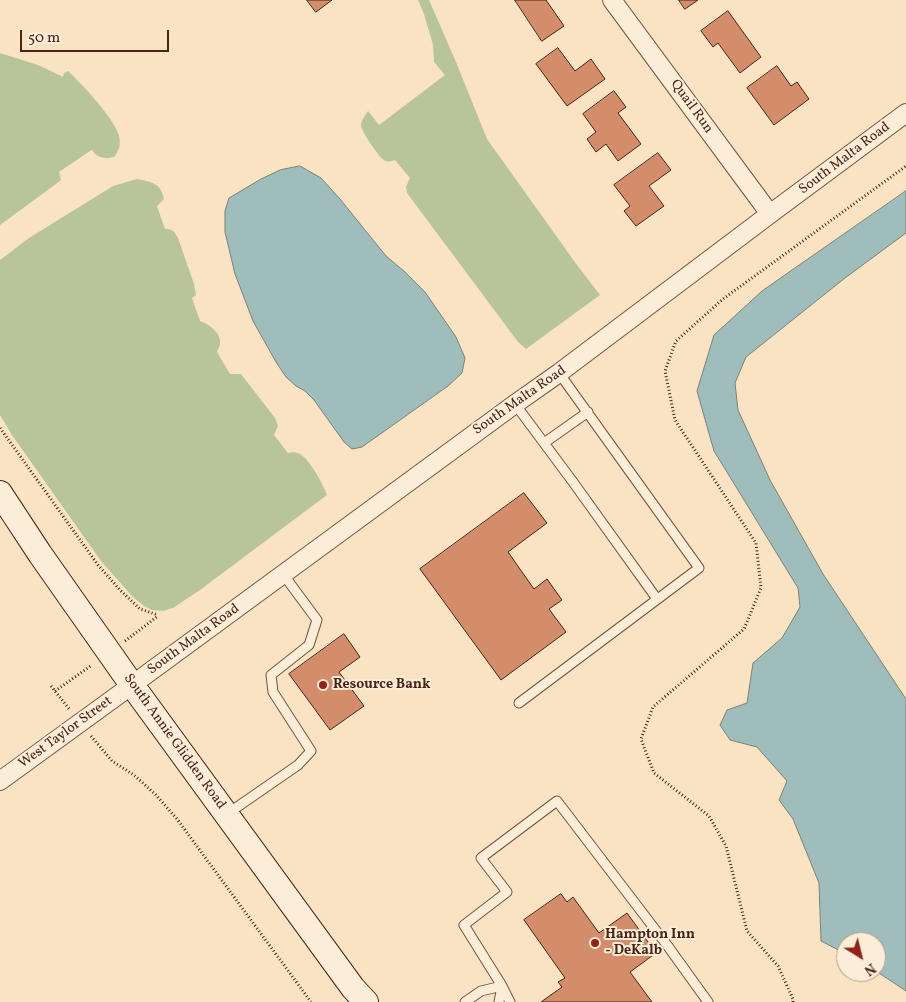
<!DOCTYPE html>
<style>
body{margin:0}
#map{position:relative;width:906px;height:1002px;overflow:hidden;background:#fae3c3;font-family:Vollkorn,serif}
canvas{display:block}
.north{position:absolute;left:836px;top:932px;width:50px;height:50px;box-sizing:border-box;background:#fcedd8;border:1px solid #b49d8a;border-radius:50%;rotate:144deg;font-size:14px;font-weight:700;line-height:20px;text-align:center;color:#472416}
.north::after{content:'';display:block;margin:auto;width:18px;height:22px;background:#8f2418;clip-path:polygon(50% 0,100% 100%,50% 72%,0 100%)}
.scale{position:absolute;left:20px;top:30px;width:149px;height:22px;box-sizing:border-box;border:2px solid #472416;border-top:0;padding-left:6px;font-size:15px;line-height:18px;white-space:nowrap;color:#472416;-webkit-text-stroke:4px #fcedd8;paint-order:stroke}
</style>
<div id="map">
<canvas width="906" height="1002"></canvas>
<div class="north">N</div>
<div class="scale">50 m</div>
</div>
<script>
const ctx = document.querySelector('canvas').getContext('2d');
ctx.lineJoin = 'round';
function fillPath(path, color) {
  ctx.fillStyle = color;
  ctx.fill(path, 'evenodd');
}
function stroke(path, color, width, dash) {
  ctx.strokeStyle = color;
  ctx.lineWidth = width;
  ctx.lineCap = dash ? 'butt' : 'round';
  ctx.setLineDash(dash || []);
  ctx.stroke(path);
}
function drawText(font, color, halo, rows, align = 'center') {
  ctx.font = font + ' Vollkorn,serif';
  ctx.lineWidth = 4;
  ctx.setLineDash([]);
  ctx.textBaseline = 'middle';
  ctx.strokeStyle = halo;
  ctx.fillStyle = color;
  for (const [text, x, y, turn = 0] of rows) {
    ctx.save();
    ctx.translate(x, y);
    ctx.rotate((+turn || 0) * Math.PI / 180);
    ctx.textAlign = isNaN(turn) ? turn : align;
    if (halo) ctx.strokeText(text, 0, 0);
    ctx.fillText(text, 0, 0);
    ctx.restore();
  }
}
fillPath(new Path2D(`
 M418,0H429L456,62L487,139L577,265L600,295L526,349L518,342L407,193L406,187L410,178L395,160C391,161 388,163 384,160C378,156 362,132 361,126C361,120 365,116 368,111L379,125L445,75L434,62L433,45L424,14Z
 M0,53L38,65L63,77L64,73L68,71C81,83 115,119 119,136C121,145 119,151 114,157C105,159 97,158 92,150L90,151L59,172L61,180L56,184L0,225Z
 M137,179C152,182 161,183 164,199L157,206L165,229C173,229 174,231 178,238L194,284L196,295L192,298L200,321C209,324 221,333 220,343C220,346 218,349 217,352L230,374H241L275,418L278,426L274,435L288,453C292,452 296,452 300,454C310,460 323,484 327,495L200,590L173,608L163,611L152,610L144,606L132,596L101,561L12,435L0,415V260L29,238L113,186Z`), '#b7c599');
const water = new Path2D(`
 M300,166L321,178L340,199L386,256L405,272L425,292L456,337L465,358L462,373L448,386L362,447L352,449L344,442L314,400L305,391L296,386L286,377L276,362L253,321L235,274L225,232V211L229,198L261,179L280,170Z
 M906,191V233L845,278L746,357L735,383L738,410L770,480L823,574L906,699V991L876,971V942H846V954L821,941L819,883L793,819L779,800L787,781L757,747L730,740L720,725L727,710L747,703L753,663L782,638L800,607L798,588L714,451L697,391L714,335L762,291Z`);
fillPath(water, '#9fbdba');
stroke(water, '#7c8078', 1);
const building = new Path2D(`
 M307,0H332L316,12Z
 M515,0H546L564,26L542,41Z
 M679,0H698L685,9Z
 M728,11L761,57L740,73L718,43L713,47L701,31Z
 M558,48L575,71L591,59L605,79L567,106L536,64Z
 M777,66L791,86L797,82L809,99L774,125L747,88Z
 M614,91L626,107L618,113L641,144L618,161L606,144L596,152L587,139L596,132L583,114Z
 M658,153L671,170L649,186L664,206L636,226L624,211L630,206L614,185Z
 M524,493L547,523L508,552L534,589L547,579L562,600L549,609L566,632L501,680L420,569Z
 M344,634L360,657L339,672L364,706L330,730L289,674Z
 M561,894L567,902L573,897L599,933L627,913L656,953L630,972L652,1002H541L562,987L558,982L565,978L524,920Z`);
fillPath(building, '#d38d6b');
stroke(building, '#472416', 1);
const service = new Path2D(`
 M515,404L573,482L657,599
 M544,443L588,412
 M519,703L699,568L559,373
 M227,814L298,765L311,751L273,692L271,675L309,645L317,620L283,574
 M465,1002L481,991L502,986L499,1002
 M510,1002L502,986L464,925L507,892L481,858L557,801L667,945L708,1002`);
const minor = new Path2D(`
 M612,0L770,214
 M0,781L132,685L515,404L559,373L770,214L906,113`);
const secondary = new Path2D(`
 M0,493L40,554L132,685L353,988L366,1002`);
stroke(service, '#745441', 11);
stroke(minor, '#745441', 20);
stroke(secondary, '#472416', 26);
stroke(new Path2D(`
 M0,428L98,565L120,590L140,609L158,615
 M125,641L158,616
 M51,686L70,710
 M55,691L92,665
 M91,736L112,761L134,775L156,795L177,819L311,1002
 M793,1002V999L778,966L747,931L726,846L709,816L654,773L641,739L653,707L744,629L761,588L756,543L675,420L665,371L676,341L723,299L906,166`), '#472416', 3, [1, 2.5]);
stroke(service, '#fcedd8', 9);
stroke(minor, '#fcedd8', 18);
stroke(secondary, '#fcedd8', 24);
for (const [x, y, r, color] of [
 [323,685,5,"#8f2418"],
 [595,943,5,"#8f2418"]
]) {
  const dot = new Path2D();
  dot.arc(x, y, r, 0, 2 * Math.PI);
  ctx.fillStyle = color;
  ctx.fill(dot);
  stroke(dot, '#fcedd8', 2);
}
drawText('14px', '#472416', '#fcedd8', [
 ["Quail Run",691,107,54],
 ["South Malta Road",845,159,-37],
 ["South Malta Road",520,401,-35],
 ["South Malta Road",194,640,-36],
 ["West Taylor Street",66,733,-36],
 ["South Annie Glidden Road",174,742,54]
]);
drawText('bold 14px', '#472416', '#fcedd8', [
 ["Resource Bank",333,685],
 ["Hampton Inn",605,935],
 ["- DeKalb",605,951]
], 'left');
</script>
